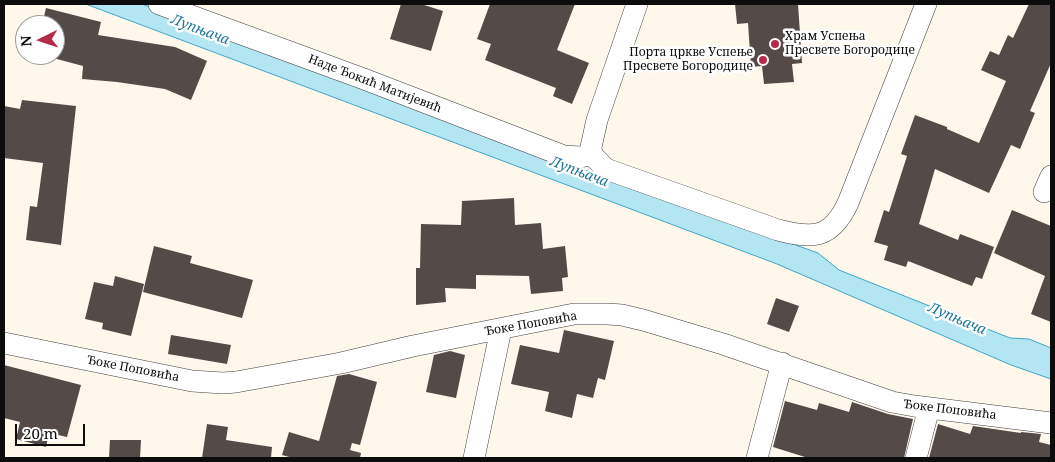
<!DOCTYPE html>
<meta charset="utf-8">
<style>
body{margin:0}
#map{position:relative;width:1055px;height:462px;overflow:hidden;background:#fef8ec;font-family:"Noto Serif",serif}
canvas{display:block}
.frame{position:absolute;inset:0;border:5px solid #0c0c0c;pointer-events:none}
.north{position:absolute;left:15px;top:15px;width:50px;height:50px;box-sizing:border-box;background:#fff;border:1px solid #9e9e9e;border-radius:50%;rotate:266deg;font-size:14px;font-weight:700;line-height:20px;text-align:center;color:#0c0c0c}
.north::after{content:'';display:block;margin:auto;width:18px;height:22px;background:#b42b48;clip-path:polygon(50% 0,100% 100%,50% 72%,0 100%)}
.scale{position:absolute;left:15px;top:424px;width:70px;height:22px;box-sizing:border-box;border:2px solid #0c0c0c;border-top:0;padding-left:6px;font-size:15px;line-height:18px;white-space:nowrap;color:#0c0c0c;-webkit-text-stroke:4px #fff;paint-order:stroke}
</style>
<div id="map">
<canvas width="1055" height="462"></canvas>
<div class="frame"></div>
<div class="north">N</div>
<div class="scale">20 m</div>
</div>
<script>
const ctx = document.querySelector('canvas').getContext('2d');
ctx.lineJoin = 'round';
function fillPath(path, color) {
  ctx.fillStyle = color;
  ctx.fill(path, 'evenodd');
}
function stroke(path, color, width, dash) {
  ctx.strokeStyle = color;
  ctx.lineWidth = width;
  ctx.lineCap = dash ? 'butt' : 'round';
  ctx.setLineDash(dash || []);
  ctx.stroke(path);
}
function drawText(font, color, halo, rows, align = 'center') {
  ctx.font = font + ' "Noto Serif",serif';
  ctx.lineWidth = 5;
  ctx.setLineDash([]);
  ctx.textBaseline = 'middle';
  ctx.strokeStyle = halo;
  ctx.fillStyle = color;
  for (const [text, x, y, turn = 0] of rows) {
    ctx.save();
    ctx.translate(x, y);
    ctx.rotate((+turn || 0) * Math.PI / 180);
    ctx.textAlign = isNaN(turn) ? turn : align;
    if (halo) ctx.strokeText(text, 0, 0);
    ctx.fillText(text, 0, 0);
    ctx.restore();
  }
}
const water = new Path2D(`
 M86,4H142L422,112L818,253L839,270L1010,338L1029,339L1051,348V379L1011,365L777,264Z`);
fillPath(water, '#b3e5f3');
stroke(water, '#3ea5c6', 1);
fillPath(new Path2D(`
 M401,4H421L443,11L431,51L390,39Z
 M490,4H575L557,50L589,63L572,104L553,96L556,88L485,60L491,44L477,39Z
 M735,4H798L802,63L792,64L794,82L764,84L762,66L751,67L748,23L737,24Z
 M1029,4H1051V63L1030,111L1035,113L1020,149L1011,145L989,193L935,169L919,224L958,240L960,234L994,247L982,279L976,277L972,286L908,261L906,267L884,260L888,246L874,242L884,210L889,212L907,156L901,154L915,115L947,127V129L979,143L1006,81L981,70L990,51L999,55L1008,35L1013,38Z
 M46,8L101,22L98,35L175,47L207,61L191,100L165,89L117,82L82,79L83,66L42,55H55V25H42Z
 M22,100L76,106L61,245L26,240L30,206L37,207L43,163L4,158V106L20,109Z
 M514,198L515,225L541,223L543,249L565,246L568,277L562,278L563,291L531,294L529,276L476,275V289L445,288L446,302L416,305V268H420L421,224L461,225L462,201Z
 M1012,210L1051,226V322L1031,314L1045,276L994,253Z
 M154,246L192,256L190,263L253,280L242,318L143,292Z
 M115,276L144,284L131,336L102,329L103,323L85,319L94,282L113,286Z
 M776,298L799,306L789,332L767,324Z
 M564,330L614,341L605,380L598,378L593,398L577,394L572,418L545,411L549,392L511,384L520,345L559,353Z
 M171,335L231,345L227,364L168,354Z
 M450,351L465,355L456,398L426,392L434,355Z
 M4,365L81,385L67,437L49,433L46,447L16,439L20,422L4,418Z
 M349,374L377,382L360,445L352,443L350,450L361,453L360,458H293L282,455L289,432L319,441L337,376Z
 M785,401L817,410L819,403L849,412L852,402L888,414L913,419L904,458H808L773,447Z
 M207,424L228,427L226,440L272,447L271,458H202Z
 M938,424L970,434L973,426L1021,433V432L1041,434L1039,442L1051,445V458H929Z
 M110,440H141L140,458H109Z`), '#544b49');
const street = new Path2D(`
 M159,4L364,79L564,156L580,157L592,155
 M592,155L606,169L778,230C813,239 831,239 848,203L926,4
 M592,155L591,147L597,120L637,4
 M1044,192L1051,176
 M4,343L192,381L223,383L236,382L341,363L413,346L574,314H608L622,315L643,320L723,344L892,402L914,406L1051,423
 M474,458L501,329
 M757,458L782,363
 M916,458L929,408`);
stroke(street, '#3f3f3f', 22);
stroke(street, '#fff', 21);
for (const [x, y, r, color] of [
 [775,44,5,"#b42b48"],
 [763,60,5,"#b42b48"]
]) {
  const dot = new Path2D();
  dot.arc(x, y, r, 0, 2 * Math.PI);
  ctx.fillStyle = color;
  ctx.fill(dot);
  stroke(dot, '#fff', 2);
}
drawText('12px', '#0c0c0c', '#fff', [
 ["Храм Успења",785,37],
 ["Пресвете Богородице",785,51],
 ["Порта цркве Успење",753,53,"right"],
 ["Пресвете Богородице",753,67,"right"]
], 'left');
drawText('12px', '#0c0c0c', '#fff', [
 ["Наде Ђокић Матијевић",375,84,21],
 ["Ђоке Поповића",531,324,-10],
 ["Ђоке Поповића",133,369,11],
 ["Ђоке Поповића",950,410,7]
]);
drawText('italic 14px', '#1c7597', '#fff', [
 ["Лупњача",200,30,21],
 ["Лупњача",579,172,21],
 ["Лупњача",957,319,23]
]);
</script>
